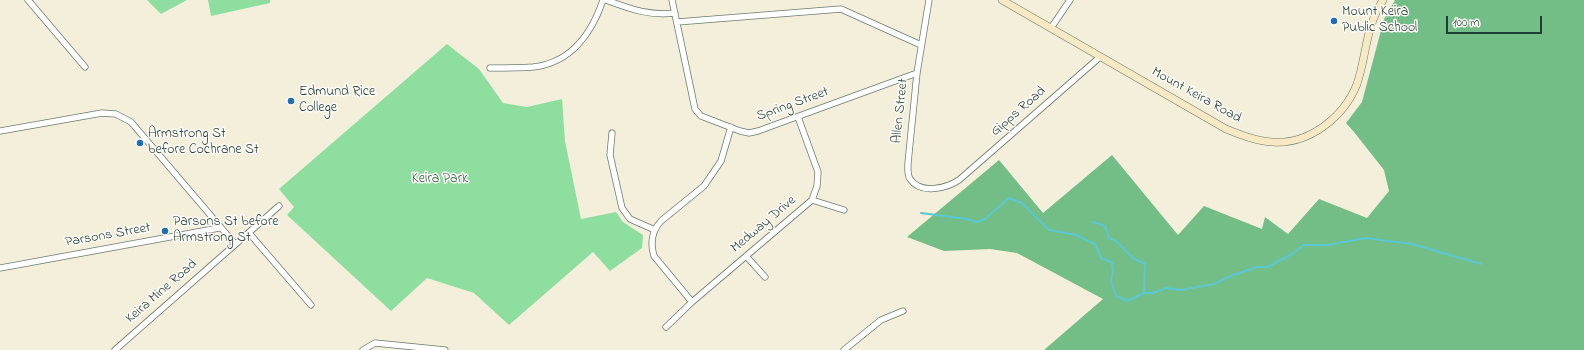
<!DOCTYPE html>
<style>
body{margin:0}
#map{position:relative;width:1584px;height:350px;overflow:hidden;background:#f4efdb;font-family:"Indie Flower",sans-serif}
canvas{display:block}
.scale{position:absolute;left:1446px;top:16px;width:96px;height:18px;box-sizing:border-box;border:2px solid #1f3d34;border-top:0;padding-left:5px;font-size:12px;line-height:14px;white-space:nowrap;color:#1f3d34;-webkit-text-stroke:3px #fdfcf7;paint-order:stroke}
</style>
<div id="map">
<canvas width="1584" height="350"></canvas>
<div class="scale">100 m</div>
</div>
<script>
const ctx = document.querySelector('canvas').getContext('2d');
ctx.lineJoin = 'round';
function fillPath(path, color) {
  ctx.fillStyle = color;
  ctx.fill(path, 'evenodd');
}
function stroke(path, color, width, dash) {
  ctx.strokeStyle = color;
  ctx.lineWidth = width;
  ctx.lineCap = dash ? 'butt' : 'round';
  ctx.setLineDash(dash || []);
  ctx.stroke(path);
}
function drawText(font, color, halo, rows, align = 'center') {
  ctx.font = font + ' "Indie Flower",sans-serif';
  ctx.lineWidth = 3;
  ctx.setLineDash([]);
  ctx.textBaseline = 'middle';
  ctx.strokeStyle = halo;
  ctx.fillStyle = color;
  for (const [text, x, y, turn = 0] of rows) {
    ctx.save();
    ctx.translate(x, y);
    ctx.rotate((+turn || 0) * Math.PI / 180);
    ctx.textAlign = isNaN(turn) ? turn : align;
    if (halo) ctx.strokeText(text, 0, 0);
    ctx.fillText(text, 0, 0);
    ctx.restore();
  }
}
fillPath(new Path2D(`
 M147,0H187L161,14Z
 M208,0H270V3L211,16Z
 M447,44L479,69L503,103L527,107L562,99L565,141L581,219L616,212L623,222L643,235L642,248L610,271L593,252L509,325L474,293L427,278L391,311L287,215L294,207L279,189Z`), '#8edf9f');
fillPath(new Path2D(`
 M1395,0H1584V350H1044L1103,299L1017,253L990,249L944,251L907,237L999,160L1043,213L1112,155L1178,235L1204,206L1262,229L1265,217L1288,234L1319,199L1367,218L1389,191L1384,170L1354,132L1346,123L1362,102L1384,19Z`), '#72be86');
stroke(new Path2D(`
 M921,213L967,219L977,222L985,219L1009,198L1022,203L1049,230L1076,235L1095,244L1101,258L1112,263L1113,271L1111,282L1116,296L1127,301L1144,293H1153L1166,288L1181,290L1214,284L1233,275L1257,267H1267L1292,254L1304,245H1328L1365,238L1412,244L1481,264
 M1093,222L1105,226L1109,238L1116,241L1134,259L1145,264L1144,293`), '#5ac7d3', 2);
const street = new Path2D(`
 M28,0L85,67
 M606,0C631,9 648,16 675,13
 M672,0L695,109L701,116L740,131L749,133L758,131L917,73
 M929,0L917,73L908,163C908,169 907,174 910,179C921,195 947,188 959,180L1100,57
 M677,22L841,9L921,45
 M1051,28L1070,0
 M490,68C504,68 519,68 533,67C571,63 592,33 603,0
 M0,131L102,113L116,114L131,122L235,244
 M612,133L610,155L622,208L630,219L655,230
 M812,200L844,210
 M249,233L311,305
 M746,256L765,277
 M0,268L219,228
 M692,302L654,256C650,243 652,231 661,221L704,186L721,161L731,127
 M666,327L692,302L812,200L817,186L818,172L798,117
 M115,350L279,206
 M363,350L375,343L445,350
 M844,350L881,320L903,311`);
const secondary = new Path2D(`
 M1002,0L1226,129C1241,135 1256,141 1272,142C1309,145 1344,117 1357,84C1367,54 1365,28 1383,0`);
stroke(street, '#6a7b6e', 7);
stroke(secondary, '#6a7b6e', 8);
stroke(street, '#fff', 5.5);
stroke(secondary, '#f6e9c3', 7);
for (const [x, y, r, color] of [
 [1334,21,4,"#1f6fb2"],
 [291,101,4,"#1f6fb2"],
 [140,143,4,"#1f6fb2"],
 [165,231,4,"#1f6fb2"]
]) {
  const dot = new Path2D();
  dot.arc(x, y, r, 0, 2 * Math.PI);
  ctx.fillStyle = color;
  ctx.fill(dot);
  stroke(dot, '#fdfcf7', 1.5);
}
drawText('14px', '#1f3d34', '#fdfcf7', [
 ["Mount Keira",1342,13],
 ["Public School",1342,29],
 ["Edmund Rice",299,93],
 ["College",299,109],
 ["Armstrong St",148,135],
 ["before Cochrane St",148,151],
 ["Parsons St before",173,223],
 ["Armstrong St",173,239]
], 'left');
drawText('14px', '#1f3d34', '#fdfcf7', [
 ["Mount Keira Road",1196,96,29],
 ["Spring Street",793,105,-20],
 ["Allen Street",901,111,-84],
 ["Gipps Road",1019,112,-41],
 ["Medway Drive",764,225,-40],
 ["Parsons Street",108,236,-10],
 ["Keira Mine Road",162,292,-41]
]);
drawText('14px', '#355d49', '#fdfcf7', [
 ["Keira Park",440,180]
]);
</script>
